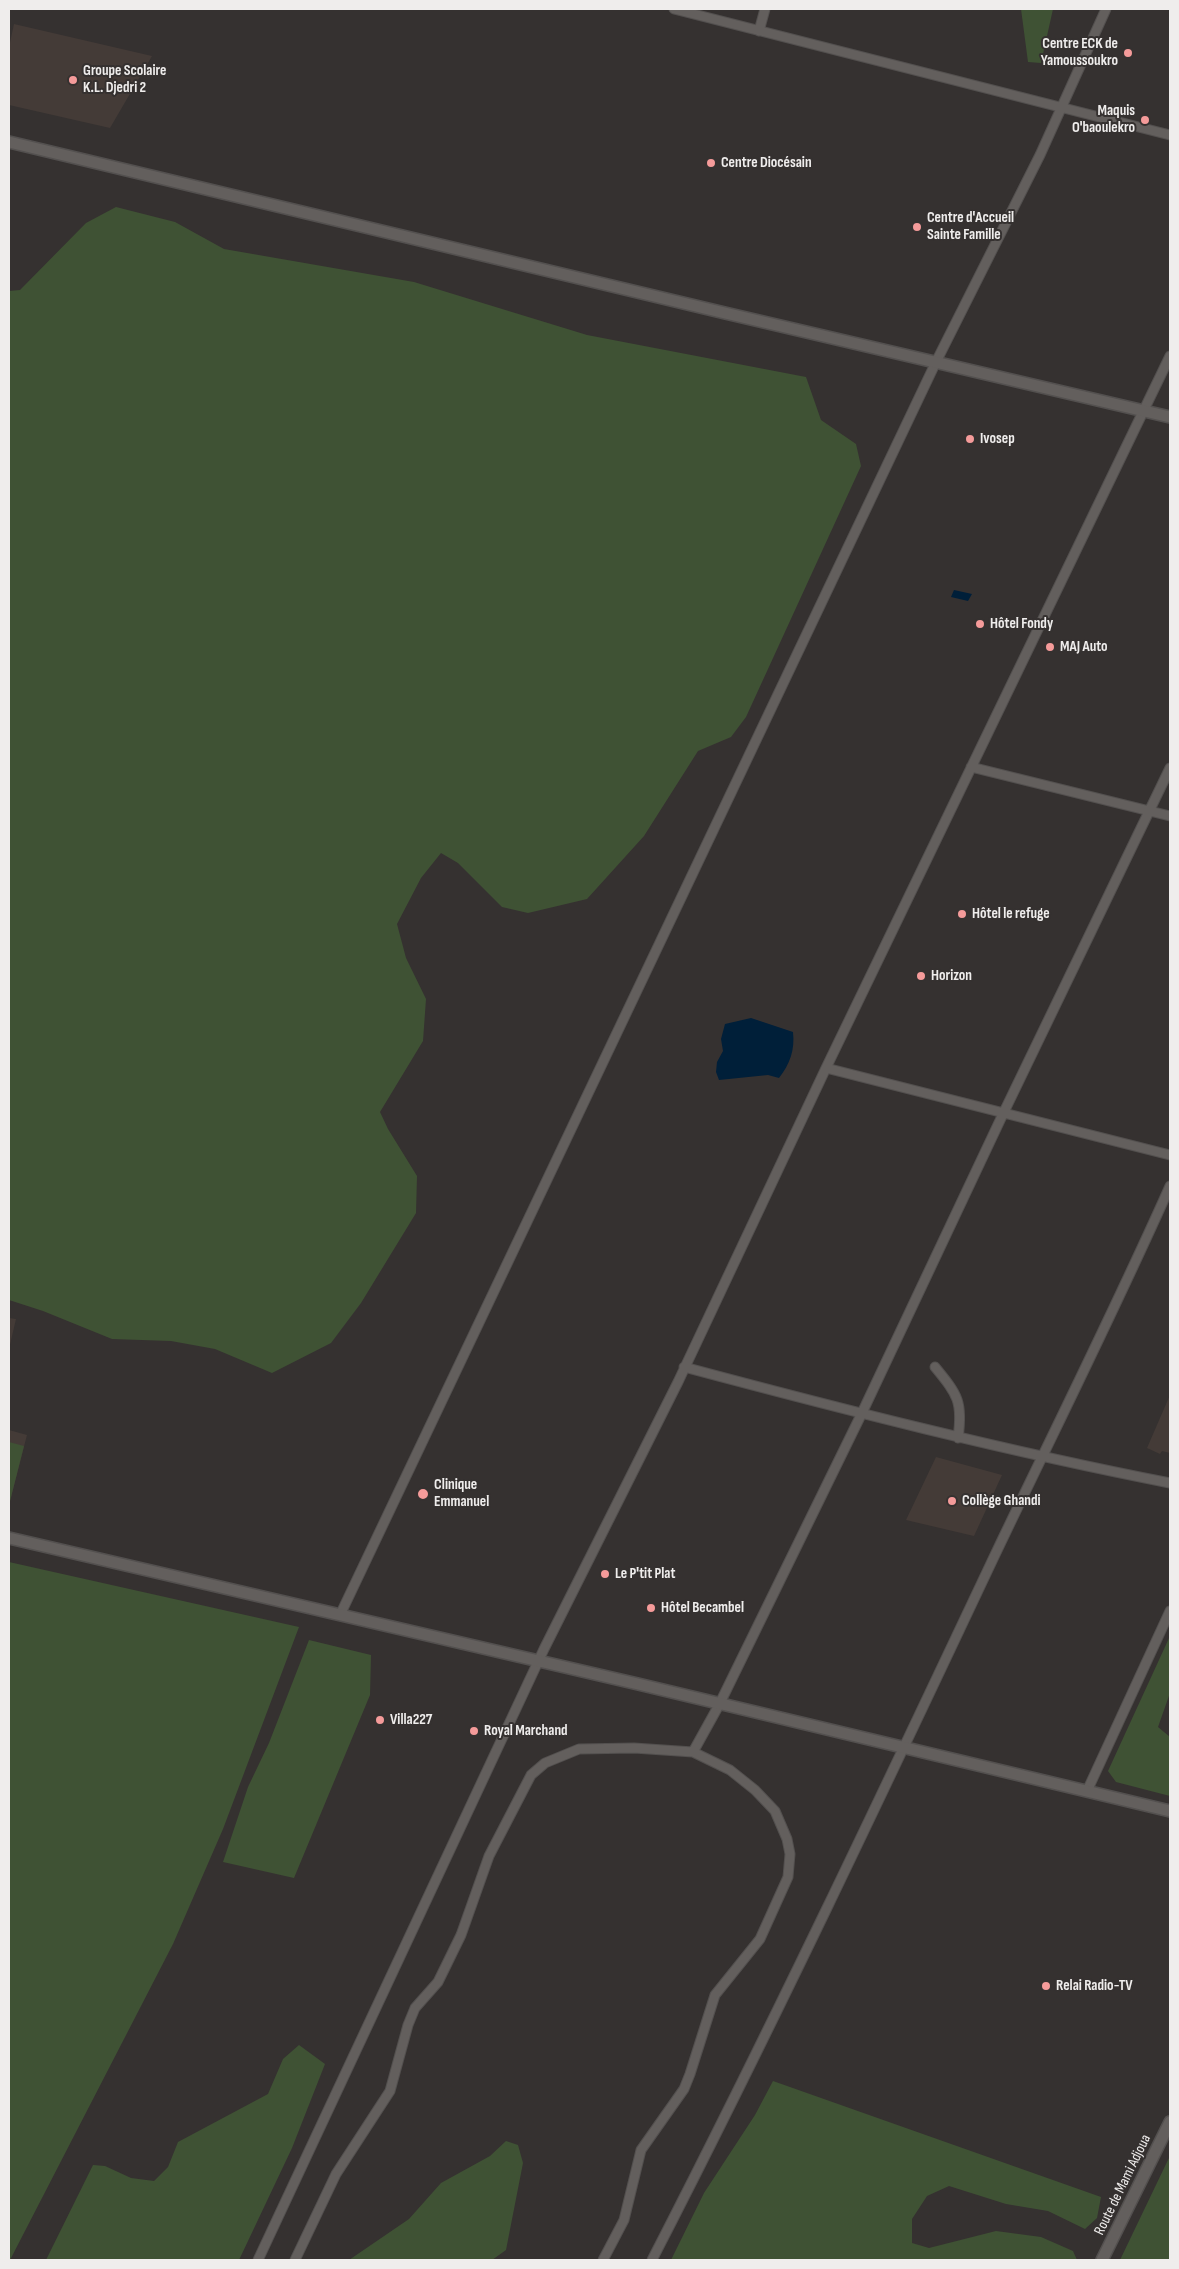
<!DOCTYPE html>
<meta charset="utf-8">
<style>
body{margin:0}
#map{position:relative;width:1179px;height:2269px;overflow:hidden;background:#353130;font-family:"Sofia Sans Condensed",sans-serif}
canvas{display:block}
.frame{position:absolute;inset:0;border:10px solid #efedec;pointer-events:none}
</style>
<div id="map">
<canvas width="1179" height="2269"></canvas>
<div class="frame"></div>
</div>
<script>
const ctx = document.querySelector('canvas').getContext('2d');
ctx.lineJoin = 'round';
function fillPath(path, color) {
  ctx.fillStyle = color;
  ctx.fill(path, 'evenodd');
}
function stroke(path, color, width, dash) {
  ctx.strokeStyle = color;
  ctx.lineWidth = width;
  ctx.lineCap = dash ? 'butt' : 'round';
  ctx.setLineDash(dash || []);
  ctx.stroke(path);
}
function drawText(font, color, halo, rows, align = 'center') {
  ctx.font = font + ' "Sofia Sans Condensed",sans-serif';
  ctx.lineWidth = 4;
  ctx.setLineDash([]);
  ctx.textBaseline = 'middle';
  ctx.strokeStyle = halo;
  ctx.fillStyle = color;
  for (const [text, x, y, turn = 0] of rows) {
    ctx.save();
    ctx.translate(x, y);
    ctx.rotate((+turn || 0) * Math.PI / 180);
    ctx.textAlign = isNaN(turn) ? turn : align;
    if (halo) ctx.strokeText(text, 0, 0);
    ctx.fillText(text, 0, 0);
    ctx.restore();
  }
}
fillPath(new Path2D(`
 M14,24L152,56L110,128L9,105V47Z
 M9,1318L16,1319L9,1349Z
 M1170,1395V1453L1162,1451L1160,1454L1147,1448Z
 M9,1430L27,1435L9,1505Z
 M936,1457L1002,1475L974,1536L906,1520Z`), '#443b37');
fillPath(new Path2D(`
 M1021,9H1053L1041,63L1028,62Z
 M116,207L175,222L224,249L414,282L587,335L806,377L821,420L856,444L861,466L746,717L731,737L698,751L644,836L587,899L528,913L502,907L458,863L441,853L421,878L397,924L406,958L426,999L423,1041L380,1112L388,1129L417,1176L416,1213L361,1303L331,1343L272,1373L215,1349L171,1341L112,1339L43,1311L9,1300V291L20,290L86,223Z
 M9,1442L24,1446L9,1505Z
 M9,1562L299,1627L223,1829L173,1944L10,2260Z
 M1170,1636V1693L1158,1727L1170,1737V1796L1116,1782L1108,1771Z
 M309,1640L371,1655L370,1695L294,1878L223,1862L248,1787L269,1743Z
 M299,2045L325,2064L292,2148L239,2260H46L93,2165L105,2166L131,2178L154,2181L168,2167L178,2142L268,2094L283,2059Z
 M773,2081L1101,2197L1097,2218L1085,2229L1048,2211L1006,2204L949,2186L927,2196L912,2219V2243L929,2248L996,2231L1041,2237L1073,2251L1077,2260H671L704,2193L755,2115Z
 M506,2141L518,2145L523,2163L506,2250L492,2260H349L409,2219L441,2183L490,2156Z
 M1170,2156V2260H1120L1167,2162Z`), '#3f5234');
fillPath(new Path2D(`
 M954,590L972,594L968,601L951,597Z
 M751,1018L793,1032C795,1050 790,1064 779,1078L768,1075L719,1080L716,1072L717,1062L723,1051L721,1039L725,1024Z`), '#001f39');
const minor = new Path2D(`
 M674,9L1170,135
 M759,31L765,9
 M971,767L1170,816
 M826,1068L1170,1155
 M684,1367C845,1410 1006,1451 1170,1483
 M935,1367C958,1395 963,1402 958,1438
 M340,1615L936,362L1040,155L1106,9
 M693,1752L719,1705L861,1415L1003,1114L1170,768
 M1087,1791L1170,1611
 M258,2260L544,1649L678,1382L826,1068L1170,356
 M295,2260L336,2174L390,2091L408,2025L415,2008L438,1982L461,1935L489,1856L531,1775L545,1763L579,1749L634,1748L693,1752L730,1770L755,1790L775,1811L787,1839L790,1854L788,1877L760,1939L715,1995L690,2074L684,2089L641,2150L624,2220L603,2260
 M652,2260C771,2029 882,1794 993,1559C1052,1435 1114,1312 1170,1186`);
const tertiary = new Path2D(`
 M9,142L725,313L1170,417
 M9,1538L638,1684L1170,1811
 M1102,2260L1170,2122`);
stroke(minor, '#53504f', 11);
stroke(tertiary, '#53504f', 14);
stroke(minor, '#635f5d', 9);
stroke(tertiary, '#635f5d', 11);
for (const [x, y, r, color] of [
 [1128,53,5,"#f59b9a"],
 [73,80,5,"#f59b9a"],
 [1145,120,5,"#f59b9a"],
 [711,163,5,"#f59b9a"],
 [917,227,5,"#f59b9a"],
 [970,439,5,"#f59b9a"],
 [980,624,5,"#f59b9a"],
 [1050,647,5,"#f59b9a"],
 [962,914,5,"#f59b9a"],
 [921,976,5,"#f59b9a"],
 [423,1494,6,"#f59b9a"],
 [952,1501,5,"#f59b9a"],
 [605,1574,5,"#f59b9a"],
 [651,1608,5,"#f59b9a"],
 [380,1720,5,"#f59b9a"],
 [474,1731,5,"#f59b9a"],
 [1046,1986,5,"#f59b9a"]
]) {
  const dot = new Path2D();
  dot.arc(x, y, r, 0, 2 * Math.PI);
  ctx.fillStyle = color;
  ctx.fill(dot);
  stroke(dot, '#353130', 2);
}
drawText('bold 15px', '#efedec', '#353130', [
 ["Centre ECK de",1118,44,"right"],
 ["Yamoussoukro",1118,61,"right"],
 ["Groupe Scolaire",83,71],
 ["K.L. Djedri 2",83,88],
 ["Maquis",1135,111,"right"],
 ["O'baoulekro",1135,128,"right"],
 ["Centre Diocésain",721,163],
 ["Centre d'Accueil",927,218],
 ["Sainte Famille",927,235],
 ["Ivosep",980,439],
 ["Hôtel Fondy",990,624],
 ["MAJ Auto",1060,647],
 ["Hôtel le refuge",972,914],
 ["Horizon",931,976],
 ["Clinique",434,1485],
 ["Emmanuel",434,1502],
 ["Collège Ghandi",962,1501],
 ["Le P'tit Plat",615,1574],
 ["Hôtel Becambel",661,1608],
 ["Villa227",390,1720],
 ["Royal Marchand",484,1731],
 ["Relai Radio-TV",1056,1986]
], 'left');
drawText('15px', '#efedec', '#353130', [
 ["Route de Mami Adjoua",1123,2185,-64]
]);
</script>
